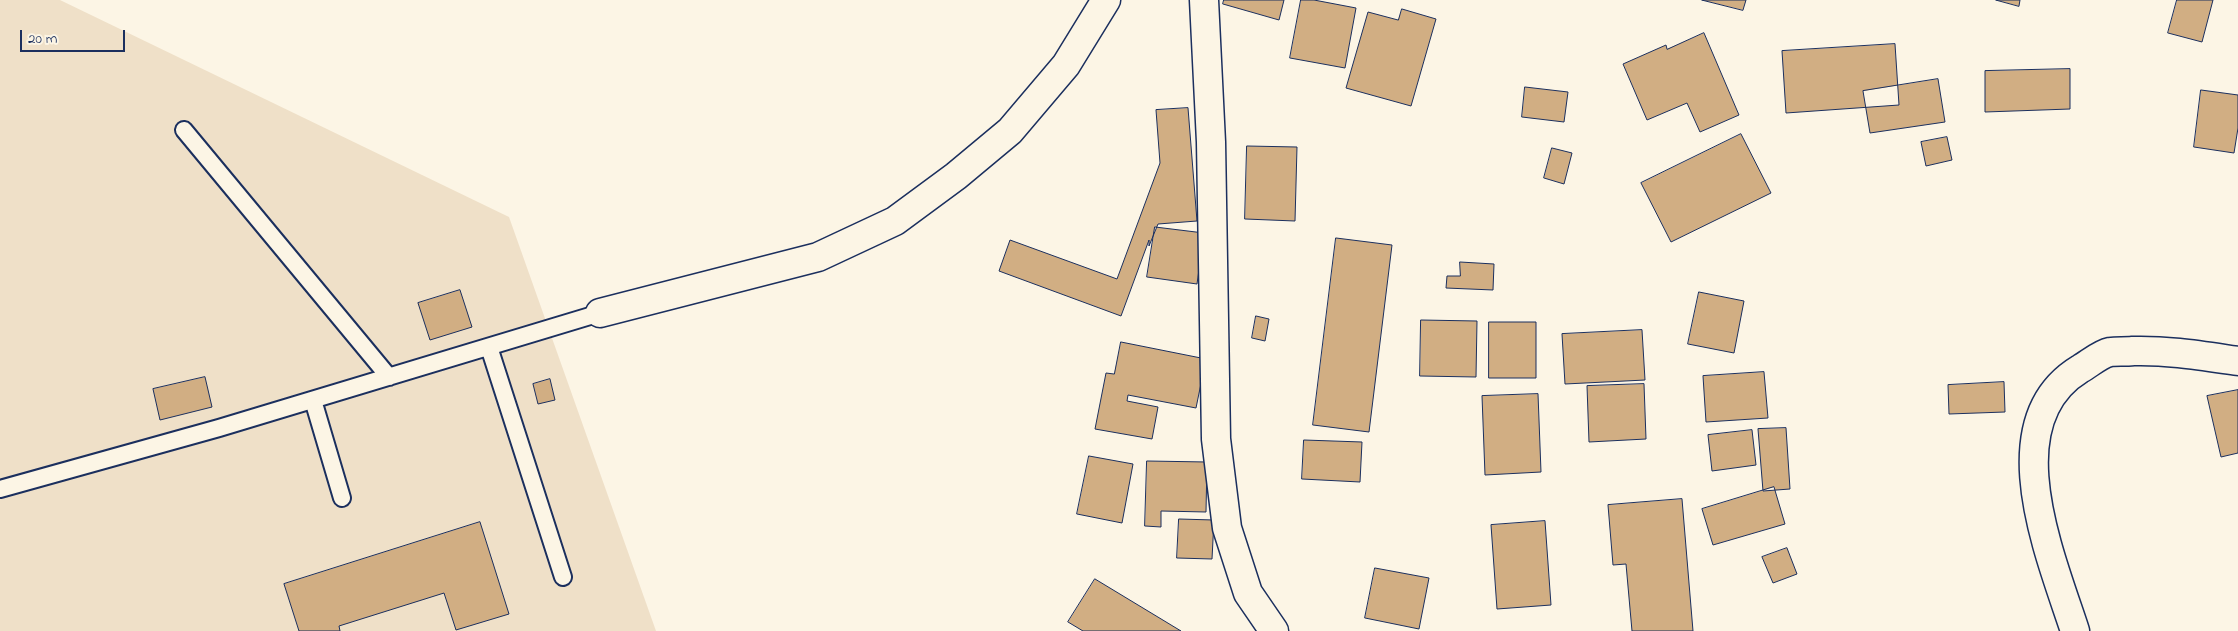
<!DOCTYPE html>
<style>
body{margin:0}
#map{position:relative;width:2238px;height:631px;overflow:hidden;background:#fcf5e5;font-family:"Indie Flower",sans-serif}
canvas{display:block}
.scale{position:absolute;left:20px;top:30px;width:105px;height:22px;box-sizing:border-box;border:2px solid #1b2f5e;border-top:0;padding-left:6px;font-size:15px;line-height:18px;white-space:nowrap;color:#1b2f5e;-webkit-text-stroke:4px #fcf5e5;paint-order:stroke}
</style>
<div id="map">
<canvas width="2238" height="631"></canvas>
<div class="scale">20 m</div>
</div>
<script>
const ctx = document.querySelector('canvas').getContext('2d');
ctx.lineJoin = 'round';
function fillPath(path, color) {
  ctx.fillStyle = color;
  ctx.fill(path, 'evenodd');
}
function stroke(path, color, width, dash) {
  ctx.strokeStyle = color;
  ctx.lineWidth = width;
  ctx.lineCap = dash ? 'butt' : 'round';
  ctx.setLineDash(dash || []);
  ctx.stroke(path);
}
fillPath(new Path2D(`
 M0,0H60L509,217L656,631H0Z`), '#efe0c8');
const building = new Path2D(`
 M1224,0H1284L1279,20L1223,4Z
 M1301,0H1314L1356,8L1345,68L1290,58Z
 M1702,0H1746L1743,10Z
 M1996,0H2020L2019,6Z
 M2177,0H2213L2202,42L2168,33Z
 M1402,9L1436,19L1411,106L1346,88L1368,12L1398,20Z
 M1704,33L1739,115L1700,132L1687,103L1647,120L1623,64L1666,45L1667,49Z
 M1895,44L1899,105L1786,113L1782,51Z
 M2070,69V109L1985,112V71Z
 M1938,79L1945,122L1870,133L1863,91Z
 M1525,87L1568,92L1564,122L1522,117Z
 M2201,90L2238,95V128L2234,153L2194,147Z
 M1188,108L1197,221L1158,224L1149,246V240L1121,316L999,271L1010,240L1117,279L1160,163L1156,110Z
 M1741,134L1771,193L1671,242L1641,183Z
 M1947,137L1952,160L1926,166L1921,142Z
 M1247,146L1297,147L1295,221L1245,219Z
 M1552,148L1572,153L1564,184L1544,178Z
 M1155,227L1204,233L1197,284L1147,277Z
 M1336,238L1392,245L1369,432L1313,425Z
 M1460,262L1494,264L1493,290L1446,288L1447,276H1460Z
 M460,290L472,327L430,340L418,303Z
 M1699,292L1744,301L1734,353L1688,344Z
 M1256,316L1269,319L1265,341L1252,338Z
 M1421,320L1477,321L1476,377L1420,376Z
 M1489,322H1536V378H1489Z
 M1642,330L1645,380L1565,384L1562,334Z
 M1121,342L1206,359L1196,408L1128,395L1127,401L1158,407L1152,439L1095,429L1106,373L1114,374Z
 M1764,372L1768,418L1706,422L1703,376Z
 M205,377L212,407L160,420L153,389Z
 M550,379L555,400L538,404L533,384Z
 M2004,382L2005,412L1949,414L1948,385Z
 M1644,384L1646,439L1589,442L1587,386Z
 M2238,390V453L2221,457L2207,396Z
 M1538,394L1541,472L1485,475L1482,396Z
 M1786,428L1790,489L1763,491L1758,429Z
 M1752,430L1756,465L1712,471L1708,435Z
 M1304,440L1362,442L1360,482L1302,479Z
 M1089,456L1133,464L1122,523L1077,514Z
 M1147,461L1207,462L1206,512L1161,511V527L1145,526Z
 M1774,487L1785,524L1713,545L1702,509Z
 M1682,499L1693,631H1632L1626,564L1613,565L1608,505Z
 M1179,519L1214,520L1212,559L1177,558Z
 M1545,521L1551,605L1497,609L1491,525Z
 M480,522L509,614L456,630L444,593L339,626L340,631H299L284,584Z
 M1787,548L1797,574L1773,583L1762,557Z
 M1375,568L1429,578L1419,629L1365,618Z
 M1095,579L1181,631H1083L1068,622Z`);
fillPath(building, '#d1ae83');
stroke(building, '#1b2f5e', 1);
const service = new Path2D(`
 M184,130L389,377
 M489,347L563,577
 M313,400L342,498
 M0,489L219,428L600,313`);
const minor = new Path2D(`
 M1204,0L1211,142L1216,439L1227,528L1248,593L1274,631
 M600,313L818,257L895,221L956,176L1010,131L1066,65L1106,0
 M2075,631C2051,557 1993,422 2080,369C2089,364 2100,354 2110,352C2117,351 2125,352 2133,351C2168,350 2203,356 2238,361`);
stroke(service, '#1b2f5e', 20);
stroke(minor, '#1b2f5e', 31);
stroke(service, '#fcf5e5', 16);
stroke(minor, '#fcf5e5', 28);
</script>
